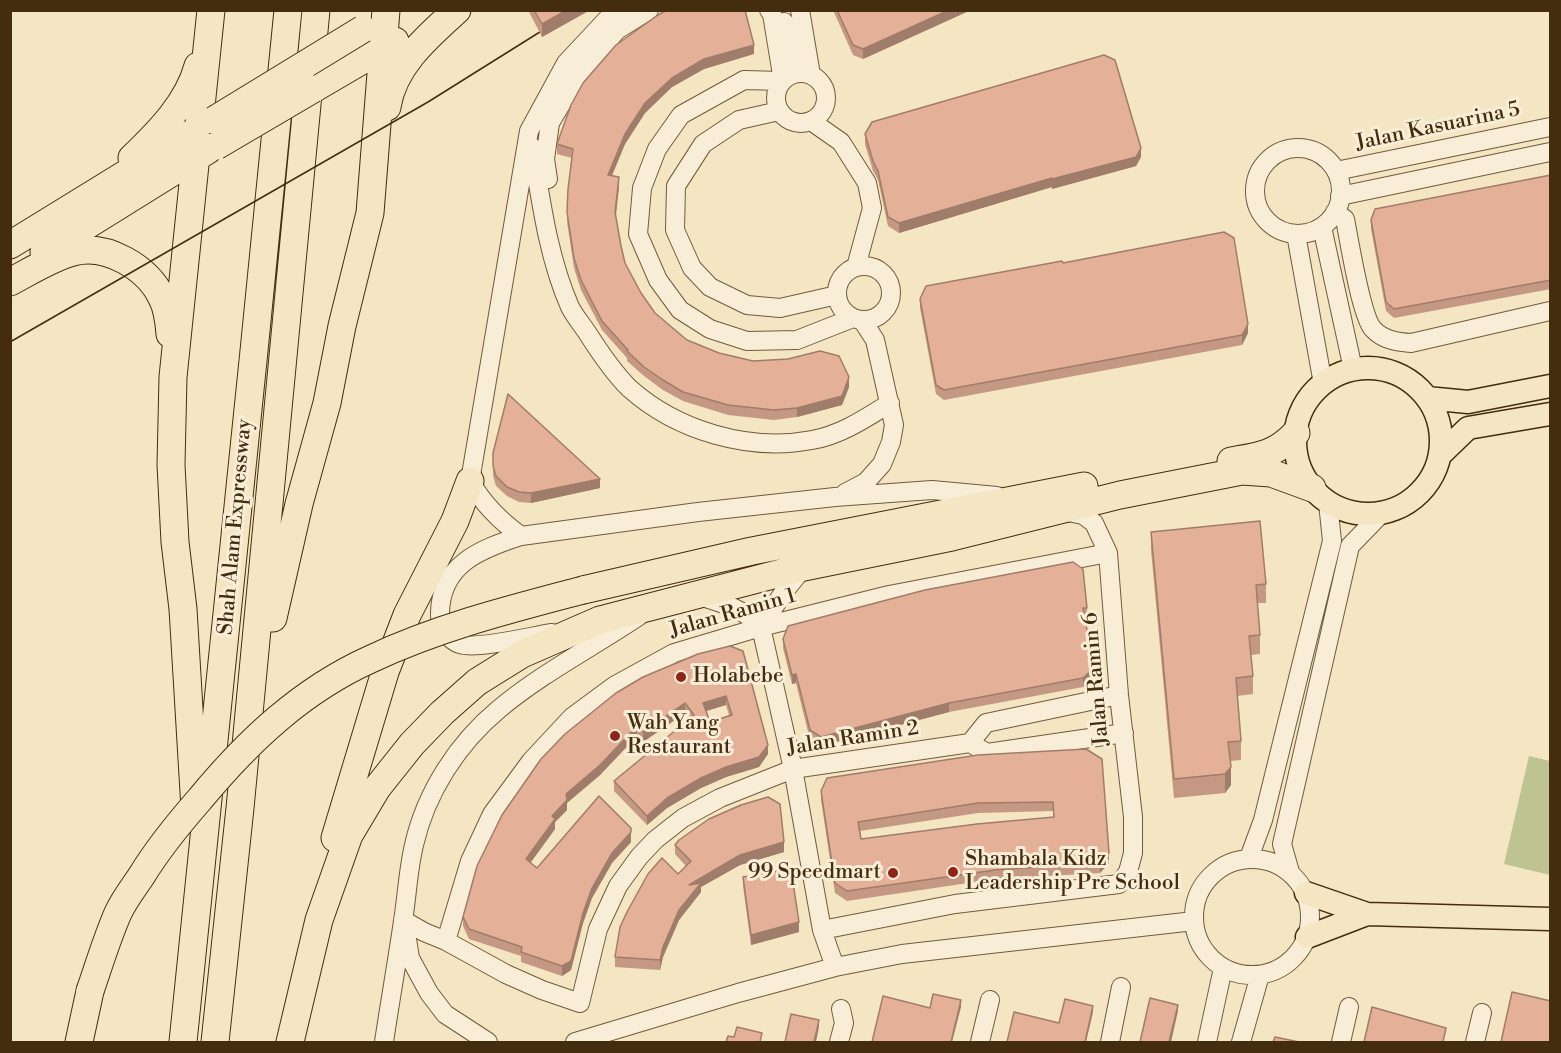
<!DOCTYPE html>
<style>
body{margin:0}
#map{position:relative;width:1561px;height:1053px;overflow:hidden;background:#f4e5c3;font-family:"Libre Bodoni",serif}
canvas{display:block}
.frame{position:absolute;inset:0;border:12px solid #442d0e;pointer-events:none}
</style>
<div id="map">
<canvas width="1561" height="1053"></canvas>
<div class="frame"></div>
</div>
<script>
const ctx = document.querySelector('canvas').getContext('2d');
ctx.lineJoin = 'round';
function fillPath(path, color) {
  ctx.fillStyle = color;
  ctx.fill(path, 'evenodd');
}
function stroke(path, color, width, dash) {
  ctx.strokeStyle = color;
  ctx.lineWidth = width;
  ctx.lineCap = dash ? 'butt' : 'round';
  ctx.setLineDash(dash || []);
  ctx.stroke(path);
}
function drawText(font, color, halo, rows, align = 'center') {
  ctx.font = font + ' "Libre Bodoni",serif';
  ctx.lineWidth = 6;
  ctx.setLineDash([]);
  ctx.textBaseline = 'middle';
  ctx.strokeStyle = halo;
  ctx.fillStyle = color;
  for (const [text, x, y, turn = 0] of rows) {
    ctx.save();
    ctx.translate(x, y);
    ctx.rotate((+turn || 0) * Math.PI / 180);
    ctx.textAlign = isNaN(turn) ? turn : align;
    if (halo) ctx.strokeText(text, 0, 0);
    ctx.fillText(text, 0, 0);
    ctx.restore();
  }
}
fillPath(new Path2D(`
 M1529,756L1550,761V875L1504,864Z`), '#bec392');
const minor = new Path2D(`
 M769,10L772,14L783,81L744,80L681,115L657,149L642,188L638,234L658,280L680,310L710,329L747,341L797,340L853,318
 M800,10L811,75
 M784,22L796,73
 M776 98a25 25 0 1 1 50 0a25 25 0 1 1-50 0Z
 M779,111L739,120L703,144L676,186L675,230L692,268L710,287L747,305L780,308L837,295
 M811,121L841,142L867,183L872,208L856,267
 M532,147C541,201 548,257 570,307C575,317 584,327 590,337C601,354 615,374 629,388C677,431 749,452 812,440C841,435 866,418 890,403
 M1255 191a43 43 0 1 1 86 0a43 43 0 1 1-86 0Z
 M1336,171L1550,127
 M548,179L545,159L550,123L579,74L617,30L649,10
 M1340,196L1550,152
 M1335,212L1345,219C1349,239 1361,316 1373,329C1383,340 1397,342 1411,343L1550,311
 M1322,227L1353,369
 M1296,234L1323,384
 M837 293a27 27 0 1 1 54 0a27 27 0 1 1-54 0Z
 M845,493L866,482L882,464L891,442L894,425L875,340L862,320
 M521,536C500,521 483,504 470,481L529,131L566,63L610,16L621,10
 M699,596C722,603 745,609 761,627L793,769L822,930L835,967
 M761,627L783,593L804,567
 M552,633C532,636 476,650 460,644C449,641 440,627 440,616C439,565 480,549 521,536L698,512L835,497L932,490L997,496
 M970,743L986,723L1119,695
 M1249,858L1263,820L1332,541L1328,503
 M1194 917a58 58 0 1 1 116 0a58 58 0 1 1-116 0Z
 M1290,872L1282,844L1350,546L1382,513
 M403,920L424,932L446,941L506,974L542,990L580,1003L598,929L618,886L639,857L655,840L683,818L720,798L793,769L970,743L987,753L1124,733
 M822,930L955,904L1119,884L1128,872L1133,853V817L1119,695L1108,553L1094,523L1083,515L1063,511
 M406,933L410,958L429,993L445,1014L488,1042
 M446,941L470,861L492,814L531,761L572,717L614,686L674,653L761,627L889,595L1108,553
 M384,1042C390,1002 397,962 403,921C407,896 408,870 414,845C426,792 458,743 499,709C542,673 593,647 639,616
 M575,1042L738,993L835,967L902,954L1194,921
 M839,1042L844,1023L841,1009
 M980,1042L990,1000
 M1110,1042L1121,987
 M1207,1042L1223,968
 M1241,1042L1260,975
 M1341,1042L1349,1007
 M1475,1042L1482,1013`);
const major = new Path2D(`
 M1295 441a73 73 0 1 1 146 0a73 73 0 1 1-146 0Z
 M1427,398L1468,402L1550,386
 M1440,455L1468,428L1550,414
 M1306,893L1367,914L1550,919
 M1307,937L1367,914`);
const highway = new Path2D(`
 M313,89L395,41
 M387,107C393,66 427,37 457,10
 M132,158C159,132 188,103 198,66
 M10,245L210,122
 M44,252L208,150
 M10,282C31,271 51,258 73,252C107,243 148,268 162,298C168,309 169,322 170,334
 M1231,461C1260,456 1275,455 1296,433
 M583,590L752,551L1084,486
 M273,618L299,504L327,403L342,326L370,213L386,10
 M195,809L183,609L175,542L171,465L173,377L211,10
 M335,838L385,672L407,615L455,521L470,481
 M79,1042L90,991
 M183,1042C221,699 253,354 288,10
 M215,1042L240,808L316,10
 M290,1042L319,920L349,835L377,788L412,744L442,713L477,682L522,654L600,620L804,567L952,537L1120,495L1242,471L1271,473L1312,488`);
stroke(minor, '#705b3b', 20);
stroke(major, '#442d0e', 25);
stroke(highway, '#442d0e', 29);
stroke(minor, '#f8eed8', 18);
stroke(major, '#f4e5c3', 22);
stroke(highway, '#f4e5c3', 27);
stroke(new Path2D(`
 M10,342L428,102L575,10`), '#442d0e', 1.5);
const highwayBridge = new Path2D(`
 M214,120L363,29
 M216,146L313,89
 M90,991C99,965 107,938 118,913C124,900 134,887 142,875C159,847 179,823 200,799C248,741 302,690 371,659C439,627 511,609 583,590`);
stroke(highwayBridge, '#442d0e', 29, []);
stroke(highwayBridge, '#f4e5c3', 27);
fillPath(new Path2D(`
 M528,10H590L542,37Z
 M833,10H971L863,59L853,55Z
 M754,54L704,69L672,87L645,113L625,144L612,176L619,187L616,216L621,246L625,263L641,293L655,313L687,340L719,353L849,387L842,405L797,417L774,420L728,415L683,401L663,390L644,376L627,361V358L602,330L581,290L574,268L567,222L568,189L572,158L557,154V144L571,105Z
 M865,134L1141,157L1136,166L1052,189V187L899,233L888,226L878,180L873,171L865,144Z
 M1551,175V289L1394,318L1386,311L1371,229V220Z
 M1063,263L1248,333L1242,345L944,400L936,394L920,308V299Z
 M493,453L600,488L531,503L519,502L507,496L496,486L493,476Z
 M1151,532L1266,584V603H1257L1260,635V654L1251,655L1253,676V694L1237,696L1241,741V760L1230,761L1231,785L1225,793L1174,798L1151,550Z
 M1087,608V617L1085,618L1094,677L1083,687L949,712L821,746L810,740L796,683L792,684L783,648V639Z
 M698,654L768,754L759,767L726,777L701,788L667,808L647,825L614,791V781L689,719L685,713L643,742L637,736L600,775L567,803V810L555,822V829L530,863L537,868L631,842L612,863L592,898L583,923L571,970L562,976L521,962V956L469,939L463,926V917ZM726,705L729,715L710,722L706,711Z
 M1086,749L1109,863L1100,873L995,879L847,901L835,893L821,800V791ZM1053,811L1054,817L861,839L860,831L978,813Z
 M675,845L784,852L740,865L701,887V892L679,920L663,957L660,970L615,967V957L678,874L686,866L675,854Z
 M743,877L799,932L751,945L743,886Z`), '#c49883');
fillPath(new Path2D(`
 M567,10H590L542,37V24Z
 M949,10H971L863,59V49Z
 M754,45V54L704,69L672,87L645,113L625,144L608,184V175L625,134L645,103L672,78L704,59Z
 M1141,148V157L1136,166L1052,189V179Z
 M619,177V187L615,221V212Z
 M1052,178V187L899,233V223Z
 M1248,324V333L1242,345V335Z
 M849,377V387L842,405L797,417V408Z
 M600,479V488L531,503V493Z
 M1094,668V677L1083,687V678Z
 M796,674V683L792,684V675Z
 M726,696V705L703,712V703Z
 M685,703V713L643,742V732Z
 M949,703V712L821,746V737Z
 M637,726V736L600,775L567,803V810L555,822V829L526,869V859L552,816L566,794Z
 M768,745V754L759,767L726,777L701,788L667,808L647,825V816L667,798L701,778Z
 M1231,767V785L1225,793V774Z
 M631,832V842L612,863L592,898L583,923L571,970L562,976V966L592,888L612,853Z
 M784,842V852L740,865L701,887V892L679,920L663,957L660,970V960L663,947L689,885L740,855Z
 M1109,853V863L1100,873V863Z
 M799,922V932L751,945V935Z
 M961,1000V1007L952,1042H951Z
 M1178,1005V1011L1171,1042H1169Z
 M1093,1006V1012L1086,1042H1085Z
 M819,1020V1027L816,1042H814Z`), '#a07c6a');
const building = new Path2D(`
 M534,10H567L542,24Z
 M667,10H745L754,45L704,59L672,78L645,103L625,134L608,175L619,177L615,212L621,246L625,263L641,293L655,313L687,340L719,353L753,361L788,359L820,351L839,356L849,377L842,396L797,408L774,410L728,405L683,392L663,380L644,367L627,351L628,350L602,321L581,280L574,258L567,212L568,189L573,149L557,144L571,105L583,83L616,45L658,15Z
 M837,10H949L863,49L853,45Z
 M1104,55L1115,60L1141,148L1136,157L1052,179V178L899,223L888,217L878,171L873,161L865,134L872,122Z
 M1551,175V280L1394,309L1386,302L1371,220L1375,209Z
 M1224,232L1234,238L1248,324L1242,335L944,390L936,385L920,299L926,286L1062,261L1063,263Z
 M508,394L600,479L531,493L519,492L507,487L496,476L493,466V453Z
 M1260,521L1266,584L1256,585L1260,635L1249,636L1253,676L1236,678L1241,741L1228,742L1231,767L1225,774L1174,779L1151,532Z
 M1073,562L1083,569L1087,608H1083L1094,668L1083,678L949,703L821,737L810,730L796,674L792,675L783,639L788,626L925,590Z
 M730,646L743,651L768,745L759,757L726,767L701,778L667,798L647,816L614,781L694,715L685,703L643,732L637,726L600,765L566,794L567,800L552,816L555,819L526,859L537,868L599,796L631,828V832L612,853L592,888L583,913L571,961L562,966L521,952L522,947L469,929L463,917L477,866L502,815L541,759L565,734L616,693L643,677L698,654ZM726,696L732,715L710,722L703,703Z
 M1086,749L1102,759L1109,853L1100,863L995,870L847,891L835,883L821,791L827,778L978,755ZM1053,802L1054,817L977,824L861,839L858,822L978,803Z
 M768,797L780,804L784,842L740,855L689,885L701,883L679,910L663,947L660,960L615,957L620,927L627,912L648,874L662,858L678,874L691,861L675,845L679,840L709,819L741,805Z
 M791,869L799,922L751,935L743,877Z
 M1512,992L1551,1001V1042H1501Z
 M933,994L961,1000L951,1042H872L883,996L930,1008Z
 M1150,998L1178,1005L1169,1042H1140Z
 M1065,999L1093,1006L1085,1042H1007L1014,1012L1059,1023Z
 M1372,1007L1446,1028L1443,1042H1364Z
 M791,1014L819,1020L814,1042H785Z
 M737,1027L762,1033L760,1042H726L728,1036L734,1037Z
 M1275,1037L1299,1042H1273Z`);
fillPath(building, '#e4b198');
stroke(building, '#a07c6a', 1.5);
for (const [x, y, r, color] of [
 [681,677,6,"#8f2418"],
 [615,736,6,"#8f2418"],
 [953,872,6,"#8f2418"],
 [893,873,6,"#8f2418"]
]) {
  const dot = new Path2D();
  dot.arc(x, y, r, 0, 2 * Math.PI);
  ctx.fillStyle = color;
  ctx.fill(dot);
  stroke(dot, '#f8eed8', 2);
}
drawText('21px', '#442d0e', '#f8eed8', [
 ["Jalan Kasuarina 5",1438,127,-12],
 ["Shah Alam Expressway",236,527,-85],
 ["Jalan Ramin 1",733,614,-16],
 ["Jalan Ramin 6",1097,679,-95],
 ["Jalan Ramin 2",853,739,-9]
]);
drawText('21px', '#442d0e', '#f8eed8', [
 ["Holabebe",693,677],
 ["Wah Yang",627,724],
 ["Restaurant",627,748],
 ["Shambala Kidz",965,860],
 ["Leadership Pre School",965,884],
 ["99 Speedmart",881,873,"right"]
], 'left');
</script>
